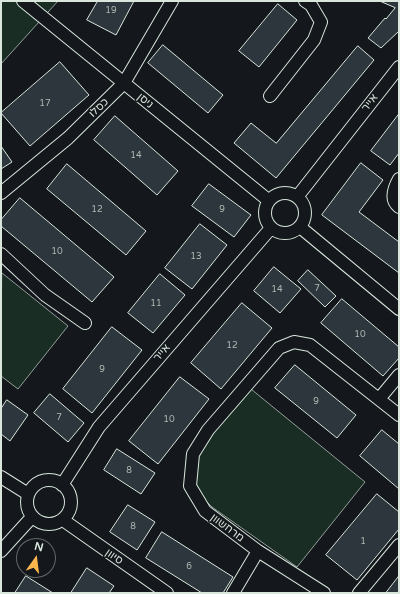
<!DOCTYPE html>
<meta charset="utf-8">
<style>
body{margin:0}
#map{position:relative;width:400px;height:594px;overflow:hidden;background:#14181c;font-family:"Varela Round",sans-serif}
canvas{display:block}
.frame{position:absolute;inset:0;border:2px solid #d8e6dc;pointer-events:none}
.north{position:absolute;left:16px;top:538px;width:40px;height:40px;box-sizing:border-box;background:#14181c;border:1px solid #626a69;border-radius:50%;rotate:14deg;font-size:11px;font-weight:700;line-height:16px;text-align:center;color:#d8e6dc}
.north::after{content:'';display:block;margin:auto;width:14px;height:18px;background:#ffb74d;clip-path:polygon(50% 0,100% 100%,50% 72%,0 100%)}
</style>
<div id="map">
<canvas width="400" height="594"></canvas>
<div class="frame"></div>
<div class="north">N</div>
</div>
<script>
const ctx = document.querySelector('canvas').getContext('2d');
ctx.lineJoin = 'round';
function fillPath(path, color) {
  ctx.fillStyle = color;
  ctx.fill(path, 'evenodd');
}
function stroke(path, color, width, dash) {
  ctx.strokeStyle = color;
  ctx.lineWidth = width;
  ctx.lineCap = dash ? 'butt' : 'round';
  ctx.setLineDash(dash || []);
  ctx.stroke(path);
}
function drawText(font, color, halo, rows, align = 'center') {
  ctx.font = font + ' "Varela Round","Noto Sans Hebrew",sans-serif';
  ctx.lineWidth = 3;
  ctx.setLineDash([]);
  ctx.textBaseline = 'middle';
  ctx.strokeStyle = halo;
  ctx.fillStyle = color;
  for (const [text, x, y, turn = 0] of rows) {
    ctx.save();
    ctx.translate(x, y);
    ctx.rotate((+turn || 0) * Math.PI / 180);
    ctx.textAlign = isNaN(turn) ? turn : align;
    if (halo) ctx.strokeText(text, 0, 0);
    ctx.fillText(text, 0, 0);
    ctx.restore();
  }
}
const green = new Path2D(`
 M1,1H58L1,64Z
 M2,273L68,326L18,389L1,376Z
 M246,385L365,482L297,567L212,507L200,495L193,474L197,448Z`);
fillPath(green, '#1a2d24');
stroke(green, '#939e99', 1);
const building = new Path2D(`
 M98,1H134L116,35L87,20Z
 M380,1H399V31L381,48L368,38L385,18L386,19L395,8Z
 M278,4L297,20L259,67L239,51Z
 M163,45L223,95L208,113L148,63Z
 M358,46L374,60L276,178L234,143L251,123L276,143Z
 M60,62L89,95L30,146L1,113Z
 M399,114V153L390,165L371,151Z
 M115,116L178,171L157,195L94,140Z
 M1,146L12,162L1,169Z
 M361,163L383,180L359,212L399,242V273L322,215Z
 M67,164L146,231L126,255L47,189Z
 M209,184L251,215L234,237L192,206Z
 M20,198L114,277L92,302L1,226V220Z
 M200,224L227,245L192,289L165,268Z
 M274,267L301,289L280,313L254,291Z
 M308,270L336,296L325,307L298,281Z
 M160,274L185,295L153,333L128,313Z
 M342,299L399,347V358L383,376L321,323Z
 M242,303L272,328L221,389L191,363Z
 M112,327L142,350L92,413L63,389Z
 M295,365L356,415L337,438L275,388Z
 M180,377L209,399L158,464L129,441Z
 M50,394L84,423L68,442L34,413Z
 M7,400L28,415L10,441L1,434V409Z
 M382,430L399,444V489L360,456Z
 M117,449L155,473L141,494L104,470Z
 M377,494L399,512V529L357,580L326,555Z
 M128,505L155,522L137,550L110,532Z
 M162,532L233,577L223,593H202L146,558Z
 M87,568L114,586L109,593H71Z
 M26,576L53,593H15Z
 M399,576V593H386Z`);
fillPath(building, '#2c363c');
stroke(building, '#d8e6dc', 1);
const street = new Path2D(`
 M23,1L268,200
 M270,96L314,40L321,22L311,5L305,1
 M399,179C394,188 390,200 399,207
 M265 213a20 20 0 1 1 40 0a20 20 0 1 1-40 0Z
 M1,193L68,138L124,83L172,1
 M297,197L399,67
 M300,227L399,309
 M1,254L45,295L85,323
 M379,399L399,375
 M1,477L28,494
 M27 502a22 22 0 1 1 44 0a22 22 0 1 1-44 0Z
 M62,485L99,427L271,228
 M63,520L167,593
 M1,551L32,517
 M233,593L258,551
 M324,593L258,551L205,511L190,486L193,454L208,430L279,348L294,342L310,345L399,415
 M359,593L399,545`);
stroke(street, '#d8e6dc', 14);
stroke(street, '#14181c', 12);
drawText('9px', '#adbab4', null, [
 ["19",111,11],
 ["17",45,104],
 ["14",136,156],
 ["12",97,210],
 ["9",222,210],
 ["10",57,252],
 ["13",196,257],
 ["7",317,289],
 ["14",277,290],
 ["11",156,304],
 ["10",360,335],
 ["12",232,346],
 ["9",102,370],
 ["9",316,402],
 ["7",59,418],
 ["10",169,420],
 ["8",129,471],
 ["8",133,527],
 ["1",363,542],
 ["6",189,567]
]);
drawText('11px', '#d8e6dc', '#14181c', [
 ["ניסן",145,101,39],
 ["אייר",370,103,-52],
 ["כסלו",99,108,-44],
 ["אייר",162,353,-49],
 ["מרחשוון",227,528,37],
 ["סיוון",114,557,35]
]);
</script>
